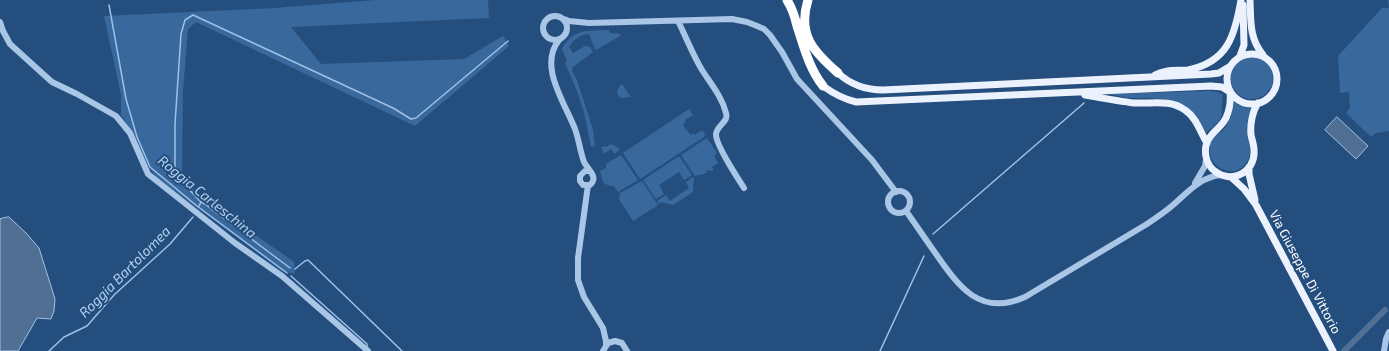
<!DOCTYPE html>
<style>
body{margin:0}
canvas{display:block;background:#244e7e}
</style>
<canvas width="1389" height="351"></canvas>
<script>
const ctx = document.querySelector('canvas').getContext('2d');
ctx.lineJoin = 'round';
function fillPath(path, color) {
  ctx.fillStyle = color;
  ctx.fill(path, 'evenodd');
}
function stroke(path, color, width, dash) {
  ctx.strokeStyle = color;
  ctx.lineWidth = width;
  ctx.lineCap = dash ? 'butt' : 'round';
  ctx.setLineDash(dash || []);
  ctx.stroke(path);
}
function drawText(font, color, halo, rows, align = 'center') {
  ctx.font = font + ' "Exo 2",sans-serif';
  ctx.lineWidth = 4;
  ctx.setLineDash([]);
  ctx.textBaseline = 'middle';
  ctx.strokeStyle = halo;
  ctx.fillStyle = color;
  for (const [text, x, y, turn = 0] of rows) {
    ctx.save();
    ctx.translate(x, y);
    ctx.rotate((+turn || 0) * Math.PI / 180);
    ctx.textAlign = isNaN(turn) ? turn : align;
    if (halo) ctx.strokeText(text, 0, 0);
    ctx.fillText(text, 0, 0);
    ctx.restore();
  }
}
fillPath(new Path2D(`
 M375,0H488L489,18L291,27L321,64L464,59L503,36L509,46L415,126L196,22L188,29L183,91L182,171C185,183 196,193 206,200L294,262L295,274L282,271L156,177L145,162L132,132L121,115V95L104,16L275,8Z
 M1388,0H1389V131L1376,133L1371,137L1346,113L1350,108L1349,92L1340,93L1338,56L1382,8H1389Z
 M609,30L610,33L621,34L620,36L596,50C592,45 592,39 589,34C580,35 574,39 569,47L573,53L585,46L590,47L593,52L573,67L572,71L577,80L593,130L595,146L591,147L584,112L577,91L565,63L567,61L562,49C573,28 589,31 609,30Z
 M1231 78a21 21 0 1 1 42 0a21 21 0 1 1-42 0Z
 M622,84L631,97L621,98L618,96C616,91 618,87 622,84Z
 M1209,91L1217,92L1222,94C1224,102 1220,109 1222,115L1219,121L1206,133C1202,126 1199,118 1193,112C1177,96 1156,99 1135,98C1126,98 1118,96 1110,94Z
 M1234,102L1238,105L1251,108C1248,116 1246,124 1247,132C1247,138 1249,142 1250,147C1252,157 1245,168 1235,171C1229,172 1222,170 1217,166C1210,160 1207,147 1213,139C1216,134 1222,132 1225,128C1230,120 1233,112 1234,102Z
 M689,109L694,117L692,116L685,120L686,122L683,124C684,129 689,132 691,135L694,133L695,135L702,130L701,128L705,134L704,137L640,179L623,153Z
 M707,138L717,153L714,156L718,163L712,167L714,170L711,171L708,170L706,171L707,173L695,176L681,155Z
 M611,144L620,149L615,154L611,149L604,154L601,147L608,146Z
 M621,155L638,180L618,192L614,186C602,185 603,182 600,171L606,168V164Z
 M679,156L692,175L684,180L679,172L659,185L664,194L656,199L643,180Z
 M693,177L694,178L693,192L673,205L661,202L659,204L657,201L666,195L670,201L689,188L686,182Z
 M642,181L658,205L633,221L619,199L620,193Z`), '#38689c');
const water = new Path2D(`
 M1337,117L1368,146L1356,159L1325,130Z
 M9,217L27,234L39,248L55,299L54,311L51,319L37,318L18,351H0V219Z`);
fillPath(water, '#516f92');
stroke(water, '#9ec1e7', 1);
stroke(new Path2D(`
 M109,5L126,99L137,137L150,167L197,206L287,273
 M201,202L181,181L175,169V124L181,34L185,20L193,15L393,108L411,119L416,118L508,41
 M199,206L201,202L205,204L290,268
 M933,234L1084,103
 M295,269L305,261L308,260L402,351
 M291,276L367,344V347
 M49,351L64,337L87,326L114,295L170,244L193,217
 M880,351L924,256`), '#9ec1e7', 1.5);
stroke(new Path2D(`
 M1344,351L1385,310`), '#516f92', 6);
stroke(new Path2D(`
 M543 28a12 12 0 1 1 24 0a12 12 0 1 1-24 0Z
 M564,19L569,21L589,23L732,19L747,22L757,26L764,29L770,35L782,52L797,79L872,160L896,192
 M678,21C686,37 693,55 702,70C711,84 722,97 726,113C729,122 717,125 716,134C715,144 737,177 744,188
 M0,22L3,31L10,44L42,73L52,82L77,94L116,116L130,133L148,174L235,243L282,276L368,351
 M559,40C538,66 565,103 575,129C579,140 580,151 584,162C588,170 599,177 590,185H583L580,181V176L585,171H589
 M1195,183L1205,166L1206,159
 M588,185L578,258V280L584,297L603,328L606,341V345
 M888 202a11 11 0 1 1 22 0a11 11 0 1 1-22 0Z
 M906,211C916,225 926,240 936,254C959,287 980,317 1025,297L1147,224C1156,218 1165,212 1173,205C1188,192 1200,177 1221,175
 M603,351L608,343L615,341L622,343L627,351
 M1384,351L1386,339L1389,332`), '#aac6e6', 6);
stroke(new Path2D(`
 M1250,0C1251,21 1249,38 1263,55
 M1227 79a25 25 0 1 1 50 0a25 25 0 1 1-50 0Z
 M1240,56L1244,45L1243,5
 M838,73C851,85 866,90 883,90L1211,74L1219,73L1229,67
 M1155,75C1165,69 1177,71 1188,70C1228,62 1235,35 1241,0
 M823,86C834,94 843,99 856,102L1211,86L1222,87L1230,92
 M1230,92C1231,101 1230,109 1226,118C1222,126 1215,130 1210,137C1202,148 1205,165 1216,172C1223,177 1232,178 1239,175C1249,171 1255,161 1254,150C1254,145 1252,140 1251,135C1250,125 1252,112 1258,103
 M1085,95C1102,98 1118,101 1134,103C1152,104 1170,99 1185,110C1197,118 1200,132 1207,143
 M1249,167V174L1255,200
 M1231,177L1244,189L1256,205L1333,351`), '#ebf2fd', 7);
stroke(new Path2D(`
 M787,0C792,8 795,17 797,26C804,47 809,68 823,86
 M808,0C797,35 814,52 838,73`), '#fff', 9);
drawText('13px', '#fff', '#244e7e', [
 ["Via Giuseppe Di Vittorio",1305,272,62]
]);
drawText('italic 14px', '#b5d0ee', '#244e7e', [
 ["Roggia Carleschina",207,197,39],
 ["Roggia Bartolomea",125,272,-45]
]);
</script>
